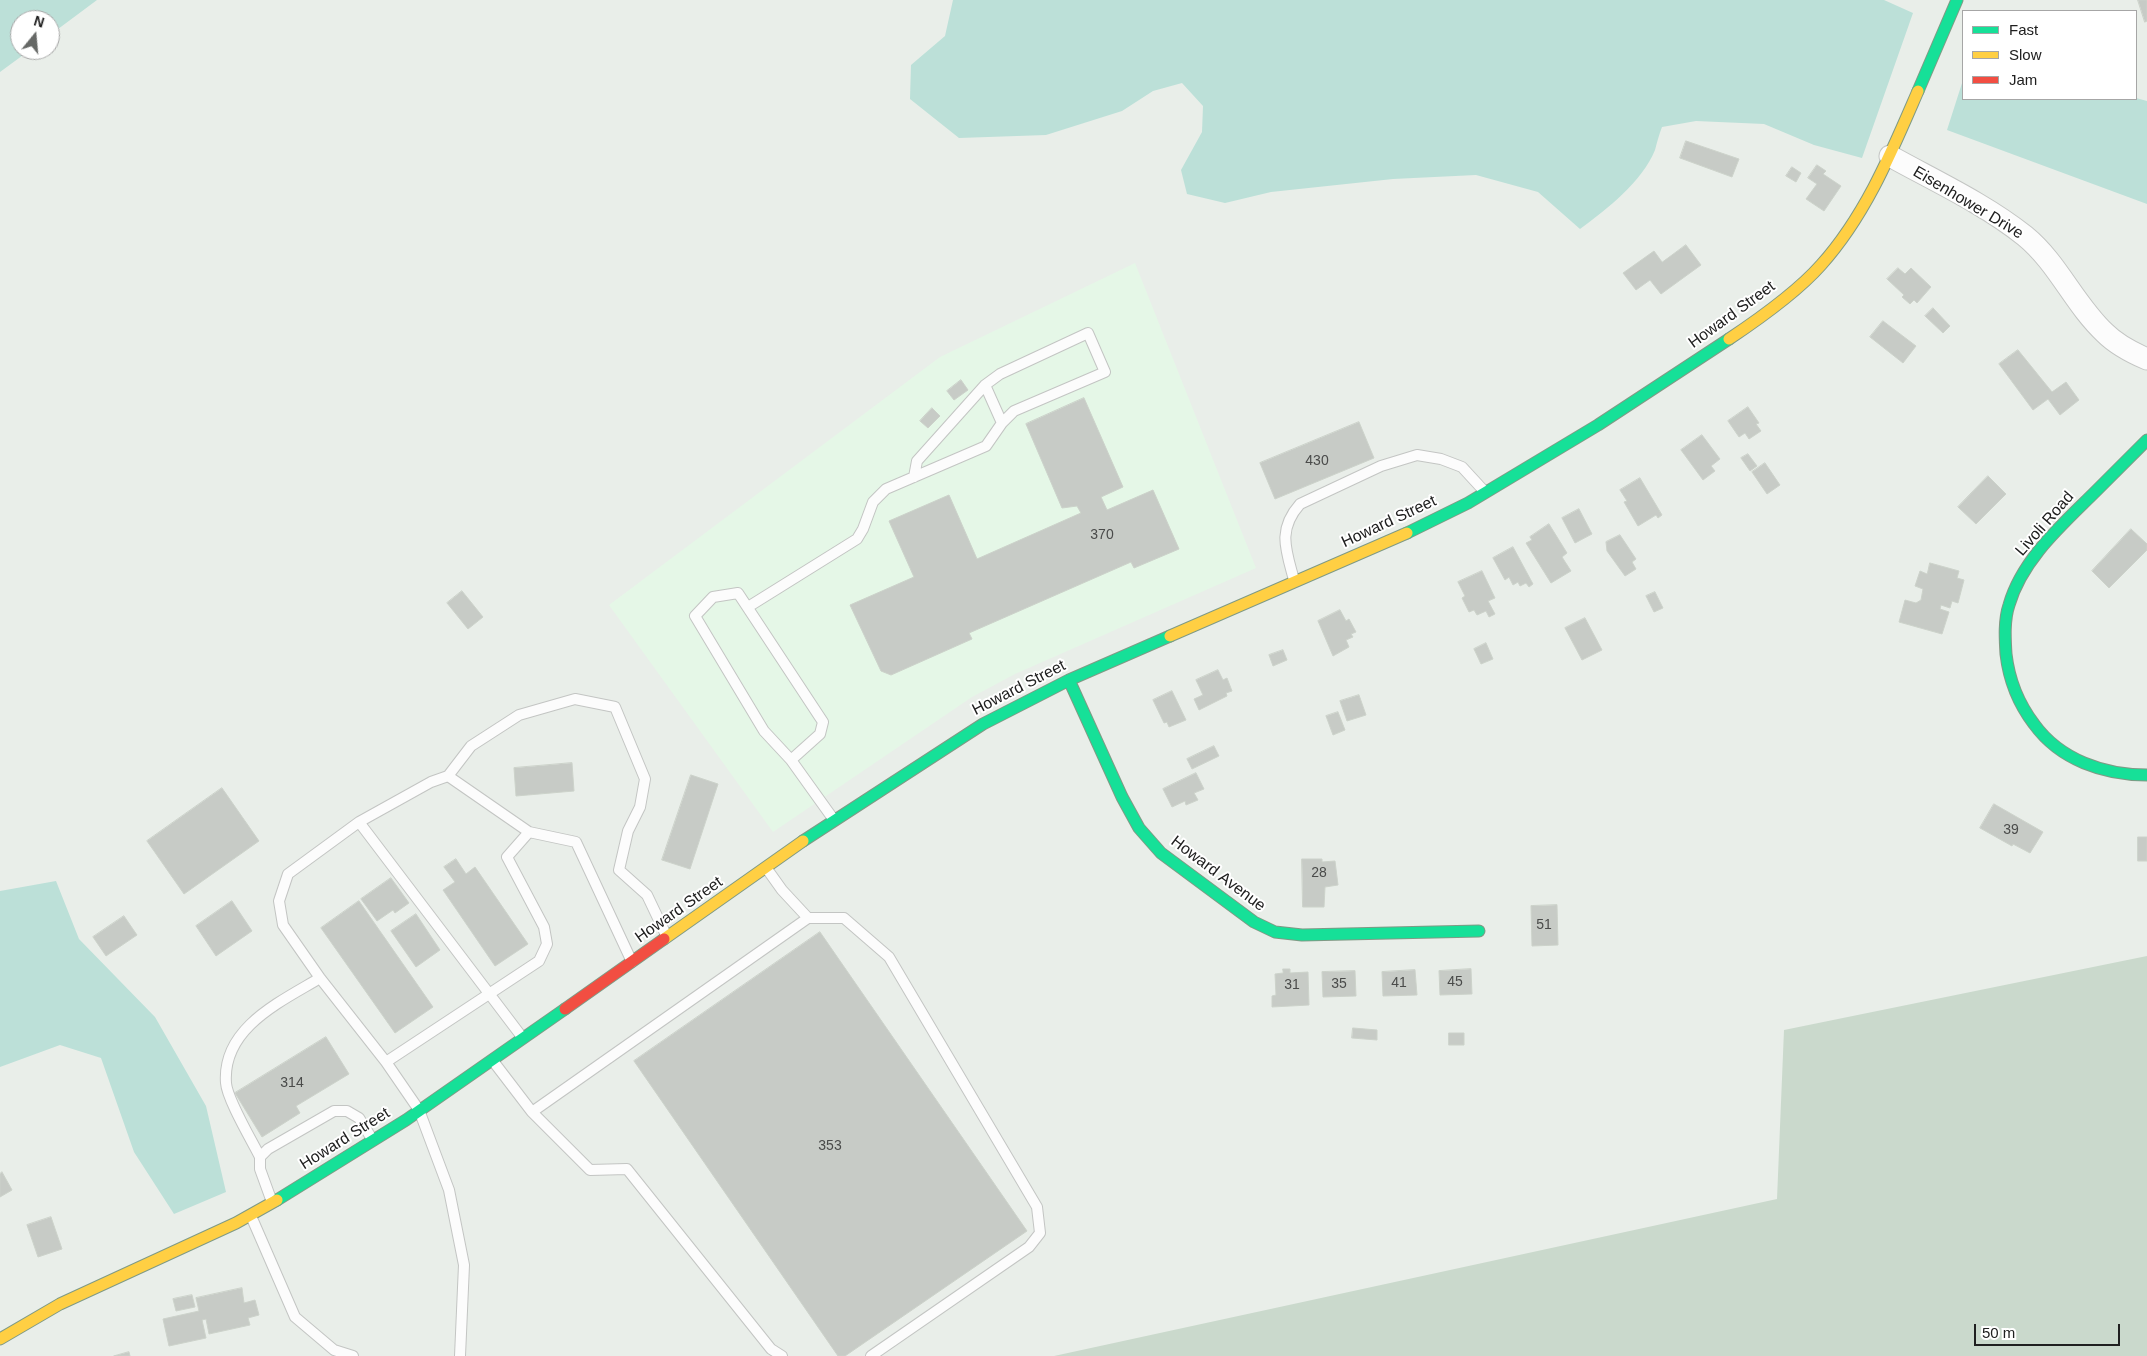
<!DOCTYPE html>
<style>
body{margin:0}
#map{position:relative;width:2147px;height:1356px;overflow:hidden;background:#e9eee9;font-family:Helvetica,sans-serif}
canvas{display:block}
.legend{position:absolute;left:1962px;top:10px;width:175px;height:90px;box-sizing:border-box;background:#fff;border:1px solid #a6a6a6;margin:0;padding:6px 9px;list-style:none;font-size:15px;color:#202020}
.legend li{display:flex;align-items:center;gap:10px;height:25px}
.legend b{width:25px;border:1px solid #a6a6a6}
.north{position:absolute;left:10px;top:10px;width:50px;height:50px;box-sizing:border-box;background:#fff;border:1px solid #a6a6a6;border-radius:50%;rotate:17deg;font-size:14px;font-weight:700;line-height:20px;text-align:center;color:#202020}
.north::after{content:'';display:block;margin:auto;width:18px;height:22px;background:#666866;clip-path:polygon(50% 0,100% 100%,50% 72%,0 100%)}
.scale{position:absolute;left:1974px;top:1324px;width:146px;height:22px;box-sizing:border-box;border:2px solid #202020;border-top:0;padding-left:6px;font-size:15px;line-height:18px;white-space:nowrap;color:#202020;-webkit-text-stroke:4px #fff;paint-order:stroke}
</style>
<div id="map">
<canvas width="2147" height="1356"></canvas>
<ul class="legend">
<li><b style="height:6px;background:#16e098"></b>Fast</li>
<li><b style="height:6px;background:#ffcf43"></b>Slow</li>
<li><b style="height:6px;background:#f24e42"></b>Jam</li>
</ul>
<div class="north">N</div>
<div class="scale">50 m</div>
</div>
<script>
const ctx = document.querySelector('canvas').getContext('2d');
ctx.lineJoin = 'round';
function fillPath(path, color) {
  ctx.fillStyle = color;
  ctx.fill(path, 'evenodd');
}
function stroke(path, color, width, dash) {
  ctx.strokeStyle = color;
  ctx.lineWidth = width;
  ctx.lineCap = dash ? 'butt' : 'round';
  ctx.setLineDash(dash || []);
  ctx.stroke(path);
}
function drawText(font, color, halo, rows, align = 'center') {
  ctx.font = font + ' Helvetica,sans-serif';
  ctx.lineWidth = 4;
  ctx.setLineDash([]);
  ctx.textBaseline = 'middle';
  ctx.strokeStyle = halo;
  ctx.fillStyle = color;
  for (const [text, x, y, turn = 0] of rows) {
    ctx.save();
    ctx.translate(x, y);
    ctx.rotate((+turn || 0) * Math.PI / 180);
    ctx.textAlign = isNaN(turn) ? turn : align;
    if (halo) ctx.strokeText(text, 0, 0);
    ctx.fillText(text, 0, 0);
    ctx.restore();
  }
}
fillPath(new Path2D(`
 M1135,263L1256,568L1015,674L972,697L773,832L609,605L940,357Z`), '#e5f7e7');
fillPath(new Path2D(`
 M2147,956V1356H1054L1777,1199L1784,1030Z`), '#cad9cc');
fillPath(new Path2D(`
 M0,0H97L50,35V20H20V50H30L0,72Z
 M953,0H1884L1913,13L1862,158L1814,145L1764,124L1696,121L1662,127C1659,135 1657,142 1655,150C1642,182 1607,209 1580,229L1538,192L1476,175L1393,179L1271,192L1225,203L1187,194L1181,170L1202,132L1203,106L1182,83L1153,91L1122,111L1046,135L959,138L910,99L911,65L945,36Z
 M1963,80V99L2136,98L2147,101V204L1947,130Z
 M56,881L79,939L155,1017L206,1106L226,1192L174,1214L134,1152L101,1058L60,1045L0,1067V891Z`), '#bce0d8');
const building = new Path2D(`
 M2138,0H2147V21L2145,22Z
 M1686,141L1739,159L1732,177L1680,158Z
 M1817,165L1826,171L1823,174L1841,186L1824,211L1806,199L1817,184L1808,178Z
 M1792,167L1801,173L1796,182L1786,176Z
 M1686,245L1701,265L1661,294L1650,280L1636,290L1623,273L1654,251L1662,262Z
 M1898,268L1905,274L1911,268L1931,287L1917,303L1914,300L1910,304L1902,297L1904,295L1887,279Z
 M1933,308L1950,326L1943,333L1925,316Z
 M1883,321L1916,346L1903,363L1870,337Z
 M2018,350L2052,392L2066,382L2079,400L2060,415L2048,399L2033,410L1999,364Z
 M961,380L968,390L954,400L947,391Z
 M1084,398L1123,487L1101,497L1107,510L1153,490L1179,549L1134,568L1131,562L969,633L972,639L891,675L881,671L850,605L914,577L889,521L949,495L977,559L1081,513L1077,506L1062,508L1026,424Z
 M1748,407L1759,423L1756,424L1761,431L1749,439L1745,433L1739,437L1728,421Z
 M932,408L940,416L928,428L920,421Z
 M1359,422L1374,458L1275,499L1260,463Z
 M1702,435L1720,459L1711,466L1715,471L1703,480L1681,450Z
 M1748,454L1757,466L1750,471L1741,458Z
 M1765,463L1780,485L1767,494L1752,472Z
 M1988,476L2006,494L1976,524L1958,507Z
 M1640,478L1662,515L1658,518L1656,515L1638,526L1624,502L1627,501L1620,490Z
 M1579,509L1592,534L1575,543L1562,518Z
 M1549,524L1567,553L1562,557L1571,571L1551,583L1526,543L1532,540L1530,537Z
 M2131,529L2147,544V550L2109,588L2092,571Z
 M1620,535L1636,559L1632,562L1636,569L1625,576L1607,551L1606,542Z
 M1513,547L1533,584L1529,587L1526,583L1520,586L1518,582L1513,585L1509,577L1505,580L1493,558Z
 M1930,563L1959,571L1957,578L1964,580L1958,603L1952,601L1950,608L1941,605L1940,609L1949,612L1942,634L1899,622L1905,600L1916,603L1921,600L1923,589L1915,586L1920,571L1927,574Z
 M1482,571L1495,598L1488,601L1495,614L1489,617L1486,611L1477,615L1474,610L1469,612L1462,598L1465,596L1458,582Z
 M462,591L483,617L468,629L447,603Z
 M1655,592L1663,608L1654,612L1646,596Z
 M1340,610L1346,621L1349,619L1356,632L1351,634L1353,637L1346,640L1349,647L1333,656L1318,621Z
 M1585,618L1602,650L1582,660L1565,628Z
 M1486,643L1493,659L1481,664L1474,649Z
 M1283,650L1287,660L1273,666L1269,655Z
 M1218,670L1223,680L1227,678L1232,691L1226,693L1227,696L1199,710L1194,699L1203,695L1196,680Z
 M1172,691L1186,720L1169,727L1167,722L1164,723L1153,700Z
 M1359,695L1366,715L1347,721L1340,701Z
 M1338,712L1345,730L1333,735L1326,716Z
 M1214,746L1219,756L1192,769L1187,759Z
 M572,763L574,791L516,796L514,768Z
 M1196,773L1204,789L1194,793L1198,800L1186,805L1185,801L1172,807L1163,789Z
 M691,775L718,784L690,869L662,860Z
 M222,788L259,841L184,894L147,841Z
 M1994,804L2043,832L2030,853L2013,844L2012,846L1980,828Z
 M2138,837H2147V861H2138Z
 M456,859L466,874L475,867L528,944L495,966L443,890L455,882L444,867Z
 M1302,859H1322V862L1335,861L1338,885L1325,887L1324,907H1303Z
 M391,878L409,903L395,913L393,910L377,921L361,899Z
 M232,901L252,931L216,956L196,926Z
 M359,901L433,1007L395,1033L321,928Z
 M1557,905L1558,945L1532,946L1531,906Z
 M416,914L440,950L416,967L391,931Z
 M124,916L137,935L106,956L93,937Z
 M820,932L1027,1231L845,1356H838L634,1061Z
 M1283,969H1290V973L1308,972L1309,1005L1272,1007V996L1276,995L1275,974L1283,973Z
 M1471,969L1472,994L1440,995L1439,971Z
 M1415,970L1417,995L1383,996L1382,972Z
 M1355,971L1356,996L1323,997L1322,972Z
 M1353,1028L1377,1030V1040L1352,1038Z
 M1449,1033H1464V1045H1449Z
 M326,1037L349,1074L296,1106L300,1113L262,1137L235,1093Z
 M2,1172L12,1190L0,1197V1174Z
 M51,1217L62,1249L38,1257L27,1225Z
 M242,1288L244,1303L255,1300L259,1315L248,1318L250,1325L209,1334L206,1319L202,1320L206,1338L169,1346L163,1319L199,1311L196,1298Z
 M192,1295L195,1307L176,1311L173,1299Z
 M129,1352L130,1356H114Z`);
fillPath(building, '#c7cbc6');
stroke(building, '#ccd2ca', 1);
const lane = new Path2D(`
 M985,385L1002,423
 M1294,580C1286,550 1277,530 1300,504L1381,466L1417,455L1441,459L1462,467L1485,492
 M748,607L857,539L863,529L873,502L886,489L986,446L1002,423L1014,411L1105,372L1088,333L1000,374L985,385L917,461L914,477
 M791,760L820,734L823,722L738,593L713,597L695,616L764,731L791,760L834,820
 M448,776L471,746L519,715L575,699L615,707L645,779L640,807L628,831L619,870L647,895L667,937
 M359,822L522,1037
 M767,869L782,890L808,918
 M493,1061L532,1112L590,1170L627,1169L771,1349L782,1356
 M386,1062L320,978L283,925L279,901L288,874L359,822L431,782L448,776L529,832
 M532,1112L808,918H844L889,957L1037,1207L1040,1233L1029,1247L871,1356
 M260,1157C252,1141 227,1099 226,1083C222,1028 280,1002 320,978
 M272,1202L260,1169V1157L268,1149L334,1111H347L359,1118L372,1139
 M251,1216L295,1317L334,1350L353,1356
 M460,1356L464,1265L449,1190L419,1110L386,1062L539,961L547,944L544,927L507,857L529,832L576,842L632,962`);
const street = new Path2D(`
 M1890,156C1935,181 1985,204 2025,236C2058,263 2074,304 2105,333C2116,344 2133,353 2147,359`);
const fast = new Path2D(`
 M1918,91L1957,0
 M2147,440C2130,457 2113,474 2096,491C2063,524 2022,559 2009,605C2004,620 2005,638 2006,654C2009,680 2018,703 2034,724C2060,760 2104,775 2147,775
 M1407,533L1468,503L1598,425L1729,339
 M1069,680L1122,797L1139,828L1161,853L1254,922L1275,932L1302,935L1479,931
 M803,841L983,724L1069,680L1170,636
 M277,1200L406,1120L565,1009`);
const slow = new Path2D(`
 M1729,339C1759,319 1798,291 1821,265C1866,215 1892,151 1918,91
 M1170,636L1407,533
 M664,939L803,841
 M0,1339L60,1304L236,1223L277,1200`);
const jam = new Path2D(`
 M565,1009L664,939`);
stroke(lane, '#c3c5c3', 12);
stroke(street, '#c3c5c3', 23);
stroke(fast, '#7f9a85', 13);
stroke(slow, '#7f9a85', 13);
stroke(jam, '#7f9a85', 13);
stroke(lane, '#fcfcfc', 10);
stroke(street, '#fcfcfc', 21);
stroke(fast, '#16e098', 11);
stroke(slow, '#ffcf43', 11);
stroke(jam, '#f24e42', 11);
drawText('14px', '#4a4b4a', null, [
 ["430",1317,461],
 ["370",1102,535],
 ["39",2011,830],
 ["28",1319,873],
 ["51",1544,925],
 ["45",1455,982],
 ["41",1399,983],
 ["35",1339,984],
 ["31",1292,985],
 ["314",292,1083],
 ["353",830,1146]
]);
drawText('16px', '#202020', '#fff', [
 ["Eisenhower Drive",1968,203,31],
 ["Howard Street",1732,315,-36],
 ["Howard Street",1389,522,-25],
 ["Livoli Road",2045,524,-49],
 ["Howard Street",1019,688,-27],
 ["Howard Avenue",1218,874,37],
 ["Howard Street",679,910,-35],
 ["Howard Street",345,1139,-32]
]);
</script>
